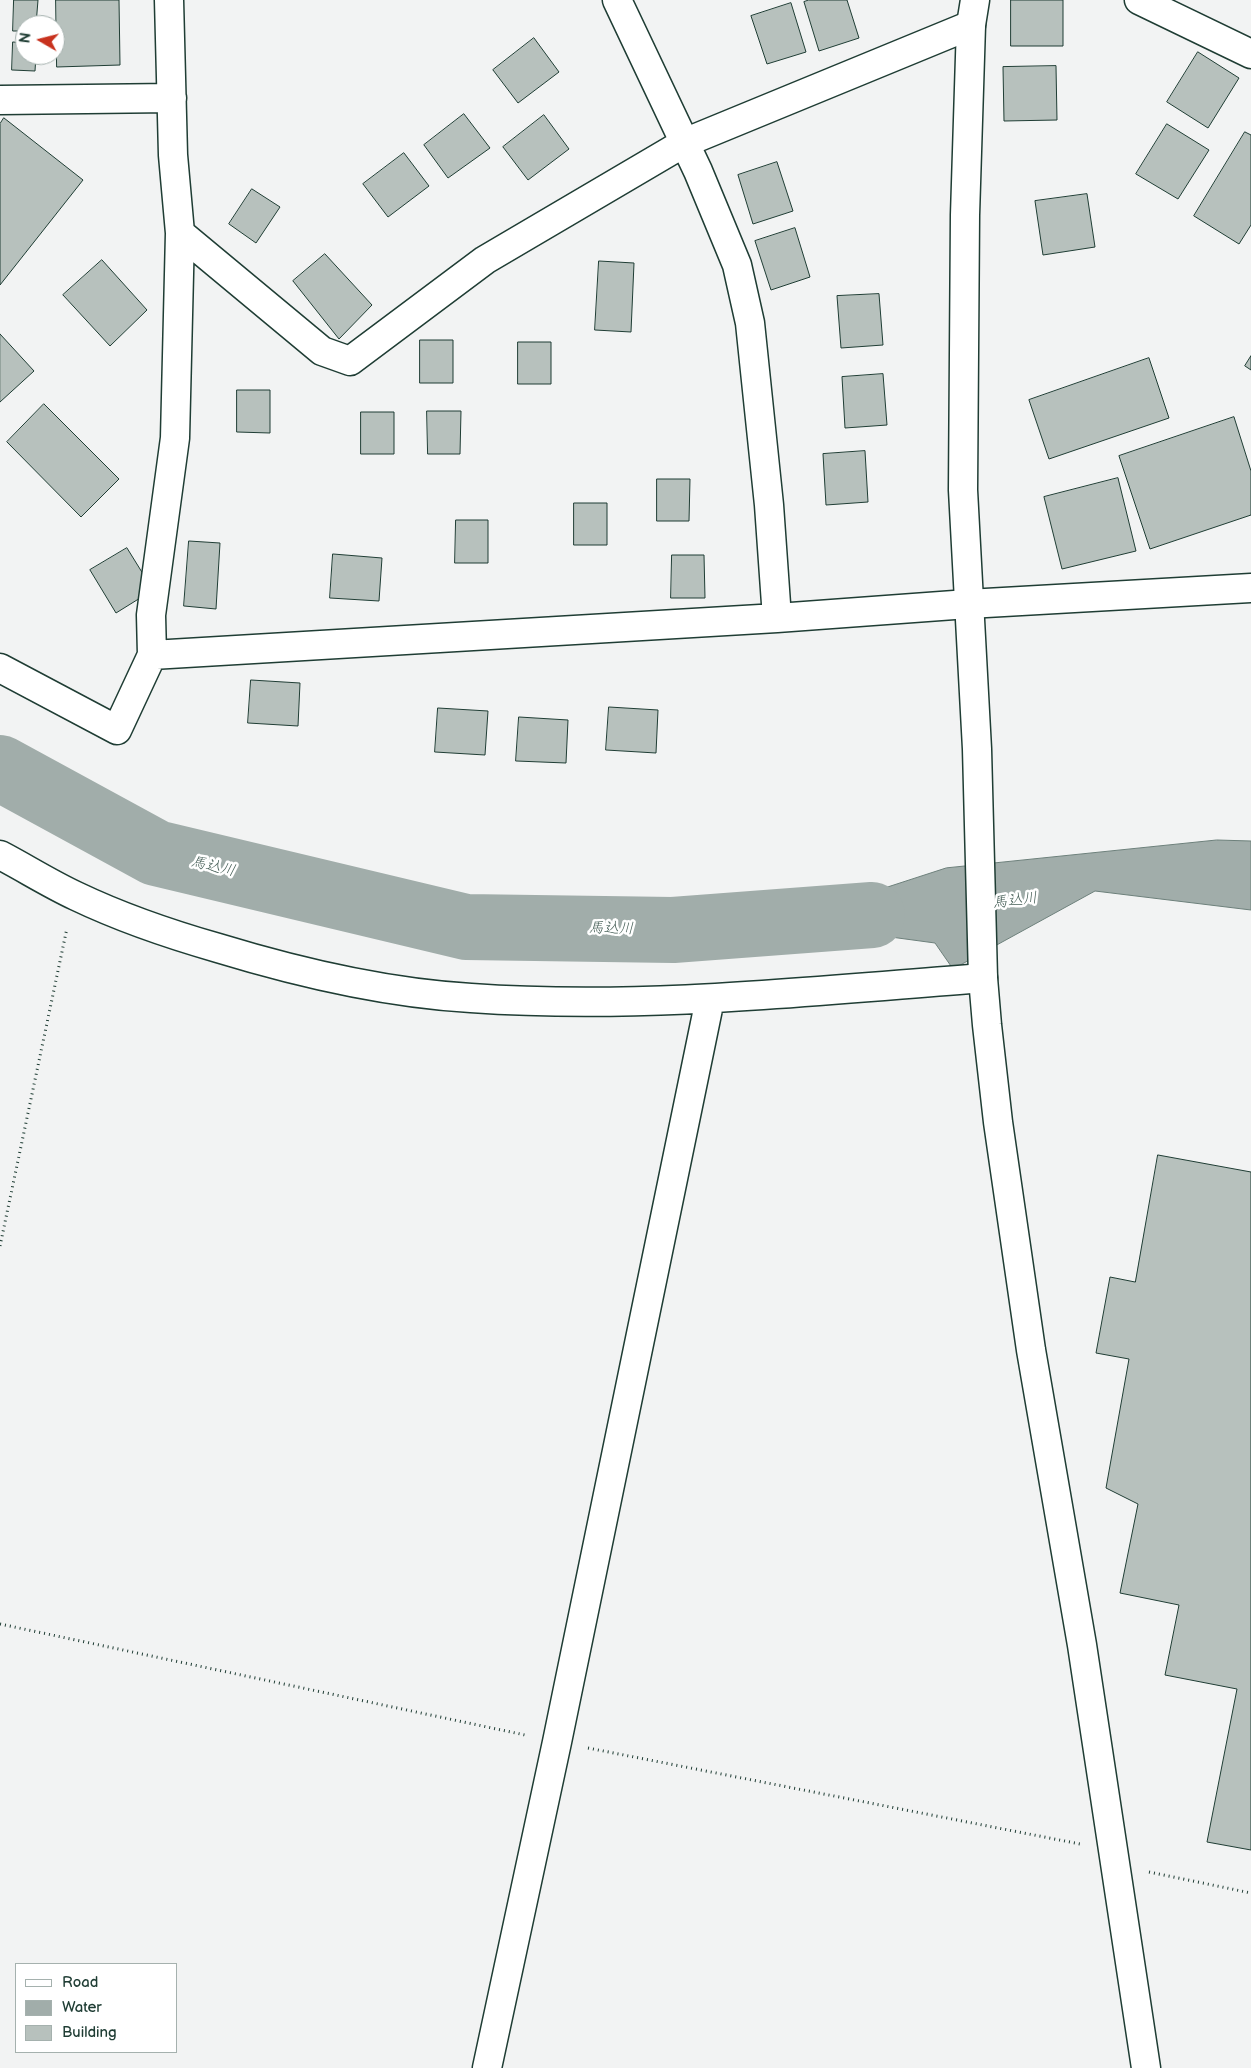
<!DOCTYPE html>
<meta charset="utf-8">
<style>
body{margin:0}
#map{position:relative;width:1251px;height:2068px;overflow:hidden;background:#f2f3f3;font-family:"Balsamiq Sans",sans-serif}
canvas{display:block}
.legend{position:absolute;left:15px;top:1963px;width:162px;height:90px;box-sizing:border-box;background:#fff;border:1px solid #a5b1ae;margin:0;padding:6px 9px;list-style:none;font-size:15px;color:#1f3d34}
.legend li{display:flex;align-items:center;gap:10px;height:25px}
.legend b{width:25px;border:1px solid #a5b1ae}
.north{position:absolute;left:15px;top:15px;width:50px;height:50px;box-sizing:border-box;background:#fff;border:1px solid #a5b1ae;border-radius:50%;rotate:278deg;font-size:14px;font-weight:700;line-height:20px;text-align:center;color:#1f3d34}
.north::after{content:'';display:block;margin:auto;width:18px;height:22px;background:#c8321e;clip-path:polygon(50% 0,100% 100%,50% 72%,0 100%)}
</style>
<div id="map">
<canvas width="1251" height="2068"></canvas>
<ul class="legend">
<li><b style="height:6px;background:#fff"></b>Road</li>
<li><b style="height:14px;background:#a1adaa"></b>Water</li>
<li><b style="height:14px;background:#b7c1bd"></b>Building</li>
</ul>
<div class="north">N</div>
</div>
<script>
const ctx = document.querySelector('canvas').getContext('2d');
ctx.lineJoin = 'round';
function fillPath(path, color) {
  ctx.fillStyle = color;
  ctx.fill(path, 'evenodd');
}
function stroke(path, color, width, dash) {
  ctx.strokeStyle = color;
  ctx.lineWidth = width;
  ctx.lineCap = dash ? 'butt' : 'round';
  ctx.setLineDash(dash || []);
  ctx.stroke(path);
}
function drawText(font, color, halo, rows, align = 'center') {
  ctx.font = font + ' "Balsamiq Sans","Klee One",sans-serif';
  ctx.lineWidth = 5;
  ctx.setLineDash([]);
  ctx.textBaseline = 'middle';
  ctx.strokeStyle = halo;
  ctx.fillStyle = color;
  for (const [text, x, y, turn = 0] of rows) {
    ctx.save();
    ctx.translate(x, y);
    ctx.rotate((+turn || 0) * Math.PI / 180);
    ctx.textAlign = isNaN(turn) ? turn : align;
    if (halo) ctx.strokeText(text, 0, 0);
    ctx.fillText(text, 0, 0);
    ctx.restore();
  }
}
const water = new Path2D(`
 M1217,840L1251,841V910L1095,891L953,969L935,943L780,922L946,868Z`);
fillPath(water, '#a1adaa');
stroke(water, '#6d807b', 1);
stroke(new Path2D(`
 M0,768L156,853L466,927L673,930L872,915`), '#a1adaa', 66);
const building = new Path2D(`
 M14,0H38L36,25H25V31H13Z
 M56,0H119L120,65L57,67Z
 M809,0H847L859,38L819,51L804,2Z
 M1011,0H1063V46H1011Z
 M791,3L806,52L767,64L751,16Z
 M534,38L559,72L518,103L493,70Z
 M13,42L25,43V55H36L35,71L12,70Z
 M1198,52L1239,78L1208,128L1167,102Z
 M1056,66L1057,120L1004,121L1003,67Z
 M464,114L490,148L448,178L424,145Z
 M544,115L569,149L528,180L503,147Z
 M4,118L83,180L0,285V124Z
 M1167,124L1209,150L1178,199L1136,174Z
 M1245,132L1251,135V225L1239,244L1194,216Z
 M404,153L429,186L388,217L363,184Z
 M777,162L793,211L753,224L738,175Z
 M252,189L280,207L256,243L229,224Z
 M1087,194L1095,247L1043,255L1035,201Z
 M795,228L810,277L771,290L755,241Z
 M325,254L372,305L339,339L293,281Z
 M102,260L147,310L110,346L63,295Z
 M599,261L634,263L631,332L595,330Z
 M879,294L883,345L841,348L837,296Z
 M0,334L34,371L0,402Z
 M420,340H453V383H420Z
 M518,342H551V384H518Z
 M1251,356V370L1245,366Z
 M1149,358L1169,418L1049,459L1029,400Z
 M883,374L887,425L845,428L842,377Z
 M237,390H270V433L237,432Z
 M44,404L119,479L81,517L7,442Z
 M427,411H461L460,454H428Z
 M361,412H394V454H361Z
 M1234,417L1251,471V515L1150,549L1119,456Z
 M865,451L868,502L826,505L823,454Z
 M1118,478L1136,551L1062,569L1044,497Z
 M657,479H690L689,521H657Z
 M574,503H607V545H574Z
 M456,520H488V563H455Z
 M189,541L220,543L216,609L184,606Z
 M127,548L153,590L116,613L90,570Z
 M333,554L382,558L379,601L330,598Z
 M672,555H704L705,598H671Z
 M251,680L300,683L298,726L248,723Z
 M609,707L658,710L656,753L606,750Z
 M438,708L488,711L485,755L435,752Z
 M519,717L568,720L566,763L516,761Z
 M1158,1155L1251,1172V1850L1207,1842L1237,1689L1165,1675L1179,1605L1120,1593L1138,1504L1106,1488L1129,1359L1096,1353L1110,1277L1135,1282Z`);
fillPath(building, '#b7c1bd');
stroke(building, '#1f3d34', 1);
const minor = new Path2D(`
 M169,0L173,155L180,233L175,438L151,615L152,655L777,618L968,604L1251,588
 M617,0L698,171L737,265L750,323L769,505L777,618
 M1139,0L1251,54
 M0,100L172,98
 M180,233L322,351L350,361L485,260L684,143L971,25
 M0,668L117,730L152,655
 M0,855C25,868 50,884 76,896C122,918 169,934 218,948C300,973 385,993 471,998C642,1010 813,991 983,978
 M487,2068L557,1742L710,999`);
const tertiary = new Path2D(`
 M975,0L971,25L965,215L963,490L977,749L983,978L987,1025L998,1122L1031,1350L1082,1645L1146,2068`);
stroke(minor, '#1f3d34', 31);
stroke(tertiary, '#1f3d34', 31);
stroke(new Path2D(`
 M0,1246L67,928
 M0,1624L525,1735
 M588,1748L1080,1844
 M1149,1872L1251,1893`), '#1f3d34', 3, [1, 4]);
stroke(minor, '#fff', 28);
stroke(tertiary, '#fff', 28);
drawText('italic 15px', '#465f57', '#fff', [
 ["馬込川",213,867,13],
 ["馬込川",1015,901,-7],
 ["馬込川",611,929,1]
]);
</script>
